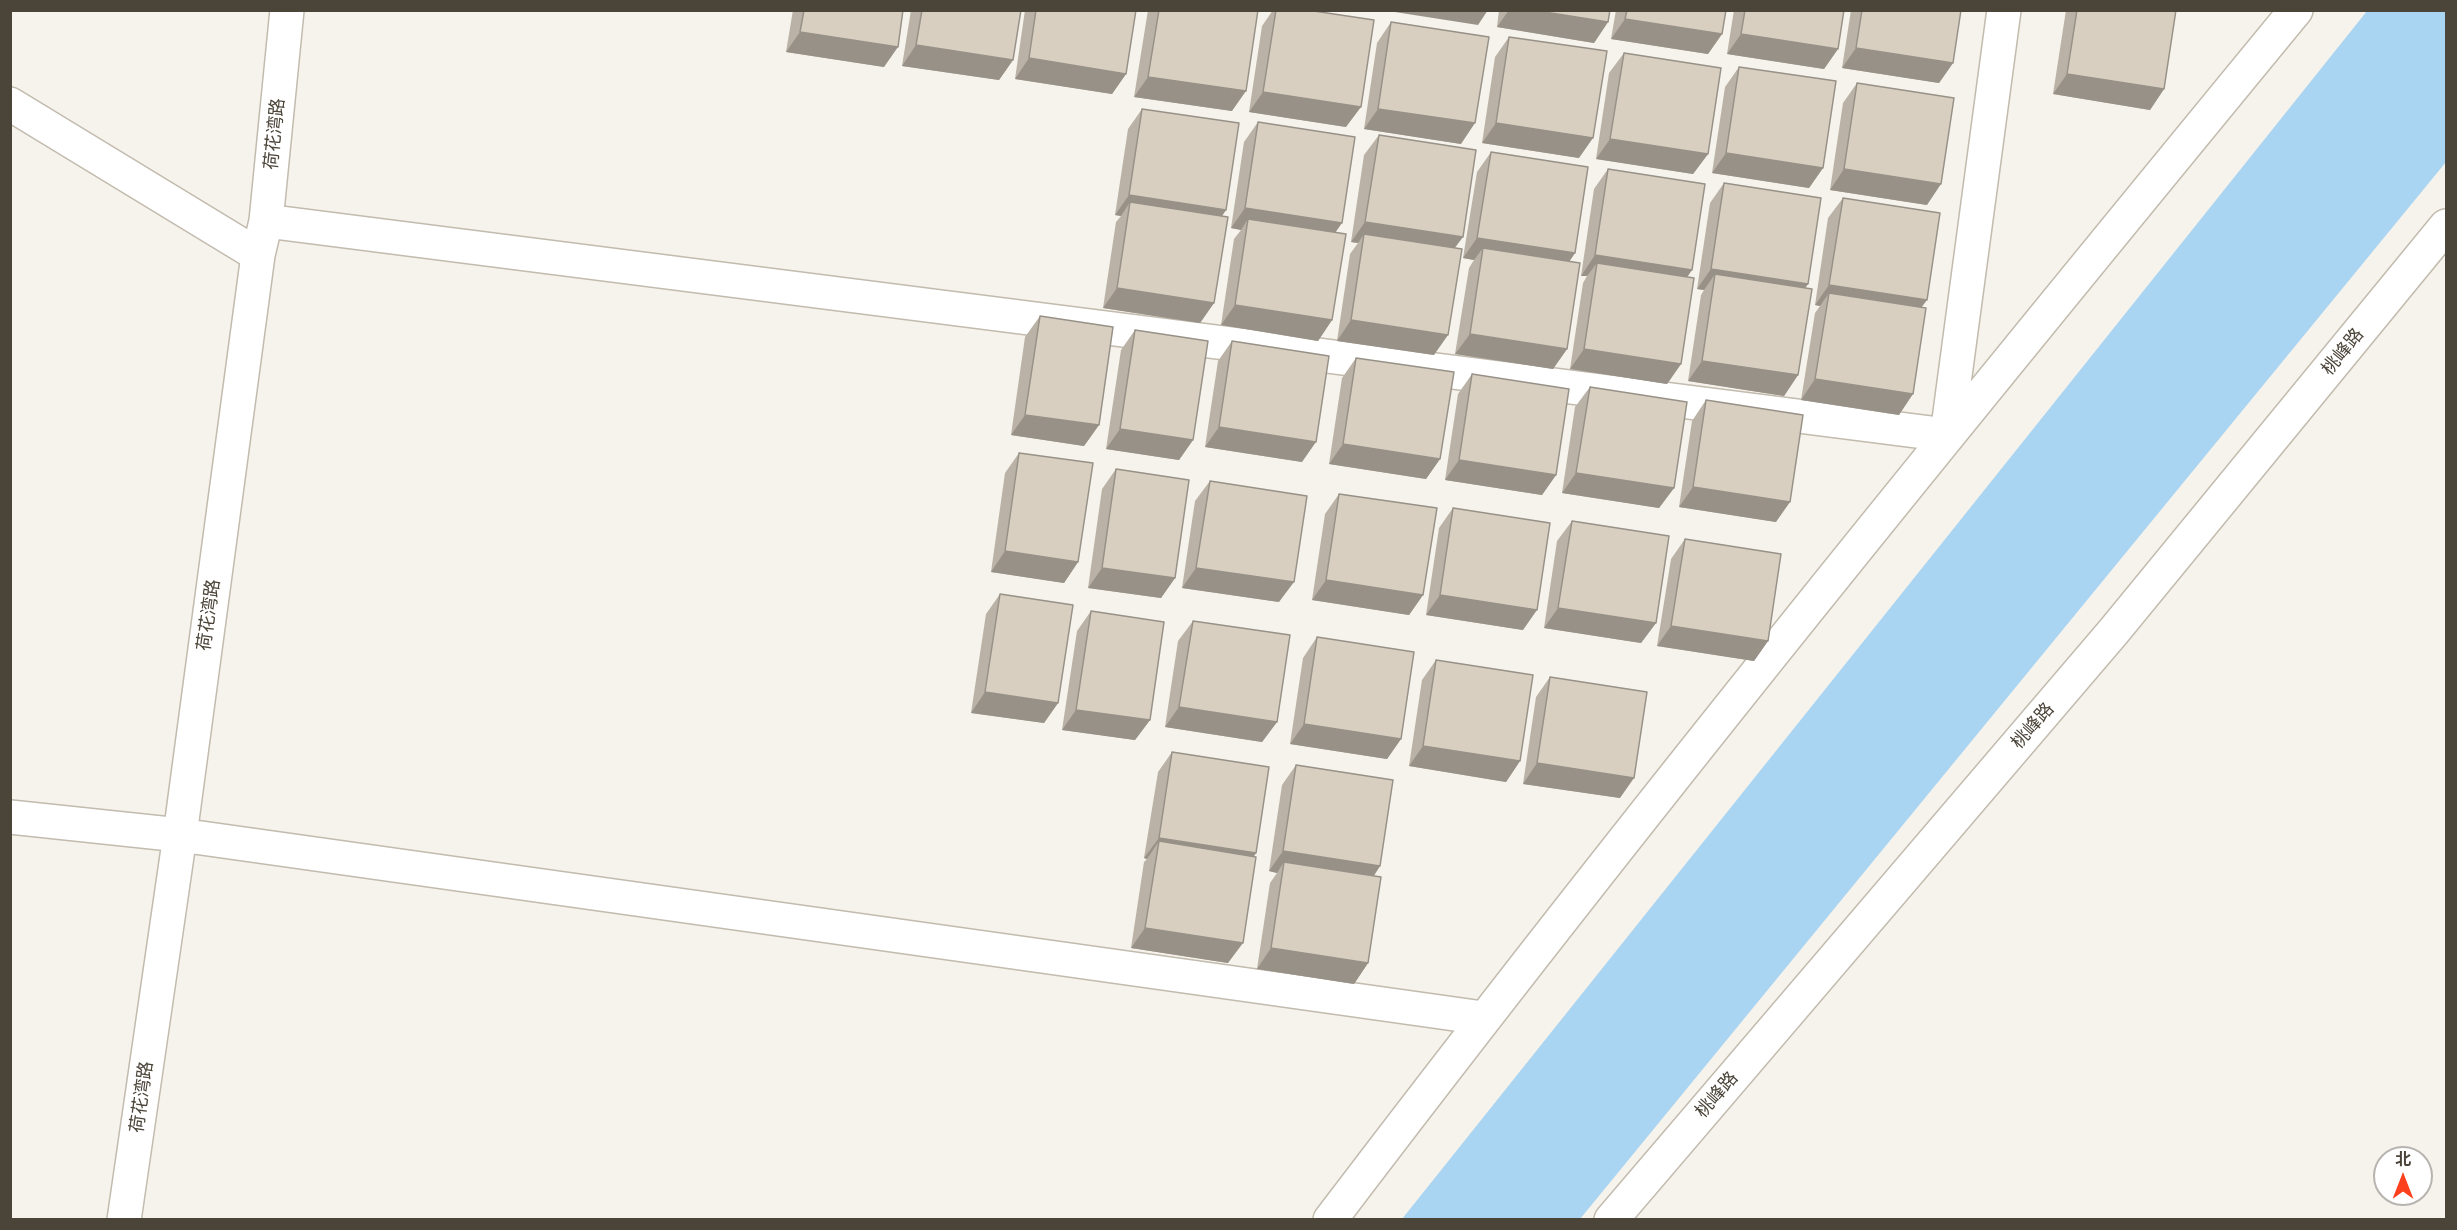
<!DOCTYPE html>
<meta charset="utf-8">
<style>
body{margin:0}
#map{position:relative;width:2457px;height:1230px;overflow:hidden;background:#f6f3ec;font-family:Figtree,"Noto Sans SC",sans-serif}
canvas{display:block}
.frame{position:absolute;inset:0;border:12px solid #4b4439;pointer-events:none}
.north{position:absolute;left:2373px;top:1146px;width:60px;height:60px;box-sizing:border-box;background:#fff;border:2px solid #b7b4b0;border-radius:50%;rotate:0deg;font-size:16px;font-weight:700;line-height:24px;text-align:center;color:#4b4439}
.north::after{content:'';display:block;margin:auto;width:21px;height:27px;background:#fc3f1d;clip-path:polygon(50% 0,100% 100%,50% 72%,0 100%)}
</style>
<div id="map">
<canvas width="2457" height="1230"></canvas>
<div class="frame"></div>
<div class="north">北</div>
</div>
<script>
const ctx = document.querySelector('canvas').getContext('2d');
ctx.lineJoin = 'round';
function fillPath(path, color) {
  ctx.fillStyle = color;
  ctx.fill(path, 'evenodd');
}
function stroke(path, color, width, dash) {
  ctx.strokeStyle = color;
  ctx.lineWidth = width;
  ctx.lineCap = dash ? 'butt' : 'round';
  ctx.setLineDash(dash || []);
  ctx.stroke(path);
}
function drawText(font, color, halo, rows, align = 'center') {
  ctx.font = font + ' Figtree,"Noto Sans SC",sans-serif';
  ctx.lineWidth = 6;
  ctx.setLineDash([]);
  ctx.textBaseline = 'middle';
  ctx.strokeStyle = halo;
  ctx.fillStyle = color;
  for (const [text, x, y, turn = 0] of rows) {
    ctx.save();
    ctx.translate(x, y);
    ctx.rotate((+turn || 0) * Math.PI / 180);
    ctx.textAlign = isNaN(turn) ? turn : align;
    if (halo) ctx.strokeText(text, 0, 0);
    ctx.fillText(text, 0, 0);
    ctx.restore();
  }
}
fillPath(new Path2D(`
 M2367,11H2446V162L1580,1219H1402Z`), '#a9d4f2');
const street = new Path2D(`
 M10,104L258,255
 M266,221L1947,435L2004,10
 M10,817L180,835L1483,1018
 M124,1220L180,835L258,255L266,221L287,10
 M1330,1220C1642,809 1968,409 2296,10
 M1611,1220L2114,631L2446,226`);
stroke(street, '#c2bbae', 36);
stroke(street, '#fff', 33);
fillPath(new Path2D(`
 M793,10H903L884,67L786,52Z
 M911,10H1021L1013,60L999,80L902,66Z
 M1025,10H1136L1126,74L1112,94L1015,79Z
 M1148,10H1258L1232,111L1134,97Z
 M1273,10H1307L1346,127L1249,112L1262,26Z
 M1499,10H1610L1608,22L1594,43L1497,27Z
 M1616,10H1726L1722,34L1708,54L1611,39Z
 M1734,10H1844L1838,49L1824,69L1727,54Z
 M1851,10H1961L1953,63L1939,83L1842,68Z
 M2066,10H2176L2164,89L2150,110L2053,94Z
 M1391,22L1461,144L1364,129L1377,43Z
 M1509,37L1579,158L1482,143L1495,57Z
 M1624,53L1708,154L1693,174L1596,159L1609,73Z
 M1739,67L1823,168L1809,188L1712,173L1725,87Z
 M1857,83L1927,205L1830,190L1843,103Z
 M1142,109L1226,210L1222,216L1214,303L1200,323L1103,308L1116,222L1121,216L1115,215L1128,129Z
 M1258,122L1336,232L1332,320L1318,341L1221,325L1234,239L1241,230L1231,228L1244,142Z
 M1379,135L1455,248L1434,355L1337,341L1350,254L1358,243L1351,242L1364,155Z
 M1491,152L1575,253L1569,261L1567,349L1553,369L1455,354L1469,268L1474,260L1463,258L1477,172Z
 M1608,169L1692,270L1687,277L1681,364L1667,384L1570,369L1583,283L1587,276H1581L1594,189Z
 M1724,183L1808,284L1805,288L1798,375L1784,396L1688,381L1701,295L1704,290L1697,289L1710,203Z
 M1843,198L1922,307L1899,415L1801,400L1815,313L1820,306L1815,305L1828,218Z
 M1040,316L1099,425L1084,446L1011,435L1025,337Z
 M1135,330L1193,440L1179,460L1106,449L1121,350Z
 M1232,341L1302,462L1205,447L1218,361Z
 M1356,358L1440,459L1426,479L1329,464L1342,378Z
 M1472,374L1556,475L1542,495L1445,480L1458,394Z
 M1590,387L1674,488L1659,508L1562,493L1575,407Z
 M1706,400L1776,522L1679,507L1692,421Z
 M1019,453L1078,562L1064,583L991,572L1005,473Z
 M1116,469L1175,578L1161,598L1088,588L1102,489Z
 M1210,481L1279,602L1182,588L1195,501Z
 M1339,494L1423,595L1409,615L1312,600L1325,514Z
 M1453,508L1523,630L1426,615L1439,528Z
 M1572,521L1656,623L1641,643L1544,628L1557,541Z
 M1685,539L1768,641L1754,661L1657,646L1671,559Z
 M1000,594L1058,703L1044,723L971,713L986,614Z
 M1091,611L1150,720L1135,740L1062,730L1077,631Z
 M1193,621L1277,722L1262,742L1165,727L1178,641Z
 M1317,637L1401,739L1387,759L1290,744L1303,658Z
 M1436,660L1520,761L1506,782L1409,766L1422,680Z
 M1550,677L1620,798L1523,784L1536,697Z
 M1172,752L1256,853L1254,856L1228,963L1131,948L1144,862L1147,859L1144,858L1158,772Z
 M1296,765L1380,866L1374,876L1368,963L1354,984L1257,969L1270,883L1277,873L1269,871L1282,785Z`), '#bab2a6');
fillPath(new Path2D(`
 M1382,10H1488L1478,25Z
 M1509,10H1532L1608,22L1594,43L1497,27Z
 M1625,19L1722,34L1708,54L1611,39Z
 M800,32L898,47L884,67L786,52Z
 M1741,34L1838,49L1824,69L1727,54Z
 M916,45L1013,60L999,80L902,66Z
 M1856,48L1953,63L1939,83L1842,68Z
 M1029,58L1126,74L1112,94L1015,79Z
 M2067,74L2164,89L2150,110L2053,94Z
 M1148,77L1246,91L1232,111L1134,97Z
 M1263,92L1361,107L1346,127L1249,112Z
 M1378,109L1475,123L1461,144L1364,129Z
 M1496,123L1593,138L1579,158L1482,143Z
 M1610,139L1708,154L1693,174L1596,159Z
 M1726,153L1823,168L1809,188L1712,173Z
 M1844,169L1941,184L1927,205L1830,190Z
 M1129,195L1226,210L1212,230L1130,202L1121,216L1115,215Z
 M1245,208L1342,223L1328,243L1248,219L1241,230L1231,228Z
 M1365,222L1463,237L1448,257L1364,234L1358,243L1351,242Z
 M1477,238L1575,253L1561,274L1483,248L1474,260L1463,258Z
 M1595,255L1692,270L1678,290L1597,263L1587,276H1581Z
 M1711,269L1808,284L1794,304L1715,274L1704,290L1697,289Z
 M1829,285L1927,300L1912,320L1829,293L1820,306L1815,305Z
 M1117,288L1214,303L1200,323L1103,308Z
 M1235,305L1332,320L1318,341L1221,325Z
 M1351,320L1448,335L1434,355L1337,341Z
 M1470,334L1567,349L1553,369L1455,354Z
 M1584,349L1681,364L1667,384L1570,369Z
 M1702,361L1798,375L1784,396L1688,381Z
 M1815,379L1913,394L1899,415L1801,400Z
 M1025,415L1099,425L1084,446L1011,435Z
 M1219,427L1316,442L1302,462L1205,447Z
 M1120,429L1193,440L1179,460L1106,449Z
 M1343,444L1440,459L1426,479L1329,464Z
 M1459,460L1556,475L1542,495L1445,480Z
 M1576,473L1674,488L1659,508L1562,493Z
 M1693,487L1790,502L1776,522L1679,507Z
 M1005,551L1078,562L1064,583L991,572Z
 M1102,568L1175,578L1161,598L1088,588Z
 M1196,568L1294,582L1279,602L1182,588Z
 M1326,580L1423,595L1409,615L1312,600Z
 M1440,595L1537,610L1523,630L1426,615Z
 M1558,608L1656,623L1641,643L1544,628Z
 M1671,626L1768,641L1754,661L1657,646Z
 M985,692L1058,703L1044,723L971,713Z
 M1179,707L1277,722L1262,742L1165,727Z
 M1076,710L1150,720L1135,740L1062,730Z
 M1304,724L1401,739L1387,759L1290,744Z
 M1423,746L1520,761L1506,782L1409,766Z
 M1537,763L1634,778L1620,798L1523,784Z
 M1159,838L1256,853L1242,873L1159,841L1147,859L1144,858Z
 M1283,851L1380,866L1366,887L1284,862L1277,873L1269,871Z
 M1145,928L1243,943L1228,963L1131,948Z
 M1271,948L1368,963L1354,984L1257,969Z`), '#979187');
const building = new Path2D(`
 M804,10H903L898,47L800,32Z
 M922,10H1021L1013,60L916,45Z
 M1036,10H1136L1126,74L1029,58Z
 M1159,10H1258L1246,91L1148,77Z
 M1276,10H1307L1374,20L1361,107L1263,92Z
 M1532,10H1610L1608,22Z
 M1627,10H1726L1722,34L1625,19Z
 M1745,10H1844L1838,49L1741,34Z
 M1862,10H1961L1953,63L1856,48Z
 M2077,10H2176L2164,89L2067,74Z
 M1391,22L1489,37L1475,123L1378,109Z
 M1509,37L1607,51L1593,138L1496,123Z
 M1624,53L1721,68L1708,154L1610,139Z
 M1739,67L1836,81L1823,168L1726,153Z
 M1857,83L1954,98L1941,184L1844,169Z
 M1142,109L1239,123L1226,210L1129,195Z
 M1258,122L1355,137L1342,223L1245,208Z
 M1379,135L1476,150L1463,237L1365,222Z
 M1491,152L1588,167L1575,253L1477,238Z
 M1608,169L1705,184L1692,270L1595,255Z
 M1724,183L1821,198L1808,284L1711,269Z
 M1843,198L1940,213L1927,300L1829,285Z
 M1130,202L1228,217L1214,303L1117,288Z
 M1248,219L1346,234L1332,320L1235,305Z
 M1364,234L1462,249L1448,335L1351,320Z
 M1483,248L1580,263L1567,349L1470,334Z
 M1597,263L1694,278L1681,364L1584,349Z
 M1715,274L1812,289L1798,375L1702,361Z
 M1829,293L1926,308L1913,394L1815,379Z
 M1040,316L1113,327L1099,425L1025,415Z
 M1135,330L1208,341L1193,440L1120,429Z
 M1232,341L1329,356L1316,442L1219,427Z
 M1356,358L1454,372L1440,459L1343,444Z
 M1472,374L1569,389L1556,475L1459,460Z
 M1590,387L1687,402L1674,488L1576,473Z
 M1706,400L1803,415L1790,502L1693,487Z
 M1019,453L1093,463L1078,562L1005,551Z
 M1116,469L1189,480L1175,578L1102,568Z
 M1210,481L1307,496L1294,582L1196,568Z
 M1339,494L1437,508L1423,595L1326,580Z
 M1453,508L1550,523L1537,610L1440,595Z
 M1572,521L1669,536L1656,623L1558,608Z
 M1685,539L1781,554L1768,641L1671,626Z
 M1000,594L1073,605L1058,703L985,692Z
 M1091,611L1164,622L1150,720L1076,710Z
 M1193,621L1290,635L1277,722L1179,707Z
 M1317,637L1414,652L1401,739L1304,724Z
 M1436,660L1533,675L1520,761L1423,746Z
 M1550,677L1647,692L1634,778L1537,763Z
 M1172,752L1269,767L1256,853L1159,838Z
 M1296,765L1393,780L1380,866L1283,851Z
 M1159,841L1256,857L1243,943L1145,928Z
 M1284,862L1381,877L1368,963L1271,948Z`);
fillPath(building, '#d8cfc1');
stroke(building, '#979187', 1.5);
drawText('18px', '#4b4439', '#fff', [
 ["荷花湾路",275,134,-84],
 ["桃峰路",2343,352,-51],
 ["荷花湾路",209,615,-82],
 ["桃峰路",2033,726,-49],
 ["桃峰路",1717,1095,-49],
 ["荷花湾路",142,1097,-82]
]);
</script>
